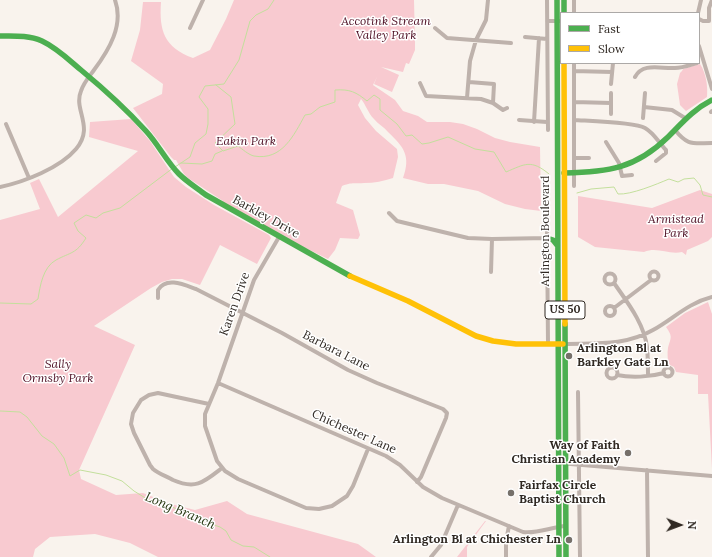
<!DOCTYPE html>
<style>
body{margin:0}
#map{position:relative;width:712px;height:557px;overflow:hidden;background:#f9f3ed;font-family:Lora,serif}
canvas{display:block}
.legend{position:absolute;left:560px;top:12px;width:140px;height:52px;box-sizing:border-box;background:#fff;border:1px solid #aca9a7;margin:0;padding:5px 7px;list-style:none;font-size:12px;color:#302923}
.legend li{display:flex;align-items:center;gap:8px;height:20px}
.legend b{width:20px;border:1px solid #aca9a7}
.north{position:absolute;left:660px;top:505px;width:40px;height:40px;-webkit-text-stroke:3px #fff;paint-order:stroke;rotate:91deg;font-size:11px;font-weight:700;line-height:16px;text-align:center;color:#302923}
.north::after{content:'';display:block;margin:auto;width:14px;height:18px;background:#302923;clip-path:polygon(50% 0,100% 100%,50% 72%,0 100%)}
</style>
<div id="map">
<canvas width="712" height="557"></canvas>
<ul class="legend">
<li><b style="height:5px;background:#4caf50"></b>Fast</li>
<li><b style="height:5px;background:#ffc107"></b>Slow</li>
</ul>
<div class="north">N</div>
</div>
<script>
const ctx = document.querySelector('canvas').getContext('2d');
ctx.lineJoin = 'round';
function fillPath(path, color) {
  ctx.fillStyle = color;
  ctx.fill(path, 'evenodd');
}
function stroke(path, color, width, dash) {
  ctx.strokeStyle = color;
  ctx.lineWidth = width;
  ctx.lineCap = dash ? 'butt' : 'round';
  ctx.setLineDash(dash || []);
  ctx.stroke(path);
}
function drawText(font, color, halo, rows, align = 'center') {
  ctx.font = font + ' Lora,serif';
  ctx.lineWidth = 3;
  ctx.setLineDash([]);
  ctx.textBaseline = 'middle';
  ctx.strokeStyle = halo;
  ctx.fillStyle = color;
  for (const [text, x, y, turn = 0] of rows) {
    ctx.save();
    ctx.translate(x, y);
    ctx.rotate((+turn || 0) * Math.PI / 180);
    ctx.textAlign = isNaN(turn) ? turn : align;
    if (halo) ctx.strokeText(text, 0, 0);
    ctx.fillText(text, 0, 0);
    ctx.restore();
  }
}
fillPath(new Path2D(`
 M234,0H414L415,43V50L409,64L406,63L403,72L381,67L399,75L392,92L374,84L377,77L373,85L395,100L403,111L418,116L427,122H450L463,124L477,129L495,138L510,142L540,147L541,211L525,209L505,204L478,191L444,184H428L403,178C411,156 404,147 388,132C384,127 378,124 374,119C368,113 366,105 361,99L358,105L365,118L376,131L397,149L398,157L393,178C384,181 374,183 364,183C354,184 352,182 342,186L336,203L353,210L360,235L358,239L340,238L335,250L328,259L277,234L223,203V201L188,178L184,174L176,160H174L171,157L133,108L162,94L163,84L131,61L140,30L143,2H161C159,31 164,47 193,58L210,50L226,19Z
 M700,64C706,73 708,86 707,97L686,111L680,105L677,84L680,73L682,71L683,69Z
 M131,119L150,141L174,177L186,187L214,205L269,235L271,238L257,264L220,245L200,285L182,279H172L162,282L151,288L94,326L135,345L79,470L81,479L116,495L143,493L171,504L195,510L227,501L247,514L358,544L376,557H158L130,543L95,534L50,537L35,549L33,557H0V220L40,209L30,183L39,179L58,217L138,151L89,137L90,122Z
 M700,190L712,194V237L708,241L687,250L686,255L682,252C668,255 657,246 644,252L595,247L578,237V196L652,208Z
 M708,302L712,314V469L708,394H698V375L676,372L674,367L668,364C668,359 667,353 668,348C671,337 673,337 666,327L685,313Z
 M485,521H486L467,547V557H457Z`), '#f8cad0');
stroke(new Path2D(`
 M216,85L231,97L235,124L215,143L223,151L238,146C242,149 249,155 254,156C282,161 294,135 305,115L311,114L320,107L335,102V90C350,89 356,92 367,101L374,95L380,99V110L397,124L406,136L412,135L422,144L429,143L448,137L475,149L494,152L506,172C525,164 531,159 549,174
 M181,163L202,164L212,161L215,154L222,151
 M175,167L190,157L195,143L206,134L208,124V109L199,97L205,86L224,84L239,60L250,21L256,15L268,9L274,0
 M577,193L591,189L614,187L618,194C631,195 657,184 669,179L678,182L684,179L694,178L700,185L703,195L712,197
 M0,303L31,304L38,299C40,286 43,267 56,260C71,252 76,254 86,238L78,231L74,223L86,215L96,218L103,213L120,208L173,168
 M0,411L20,412L27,417L42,436L54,444L64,458L70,476L80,470L106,475L122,481L134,491L147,499L170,506L208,523L220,527L226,531L231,540L243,546L254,547L270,557`), '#c3df9c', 1);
stroke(new Path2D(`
 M547,0L548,130
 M574,0V13
 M698,13L701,0
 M699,19L703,21H709V8L712,0
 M547,21H561
 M190,28L203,0
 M435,28L447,38L511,43
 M525,37L547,39
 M699,46L712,89
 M574,63V186
 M574,71L612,72
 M635,77C643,62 661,69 675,68C682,68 690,65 697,63
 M469,82L494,84L493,103
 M420,83L426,96L481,99L493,103L503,110L507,108
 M611,84L613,63
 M467,98L470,61L476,40L486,20L488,0
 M574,102L611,103
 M644,107L672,110L685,118
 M711,112L712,111
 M611,114V93
 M643,118L645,93
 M519,120L547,122
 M574,120C589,121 634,122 645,128C654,133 659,143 666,150V153L656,161
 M534,122L539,38
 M6,124L29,178
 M675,130C688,146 692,143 712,143
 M606,142L619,163L622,176L632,175
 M574,158H589
 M0,187C24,182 60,168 76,149C95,127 73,110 81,91C84,82 89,77 94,70C109,50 124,25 115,0
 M389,213L397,221L468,238L492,239L547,238
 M547,230L548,344
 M279,237L254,280L218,383L205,414V426L217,461L225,471L238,479L306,508L319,509L332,506L347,496L353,486L368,449
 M649.5 276a4.5 4.5 0 1 1 9 0a4.5 4.5 0 1 1-9 0Z
 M491,272L492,239
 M604.5 279a5.5 5.5 0 1 1 11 0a5.5 5.5 0 1 1-11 0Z
 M614,283C627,302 644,323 647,347C648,357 648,367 648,376
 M158,298V290C166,276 185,285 196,289L282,333L348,370L377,383L443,409L447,413L446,418L421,477L417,482
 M605 311a5 5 0 1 1 10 0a5 5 0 1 1-10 0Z
 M614,308L651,280
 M565,344C596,343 625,346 653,330C673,319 688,303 712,297
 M663.5 372a4.5 4.5 0 1 1 9 0a4.5 4.5 0 1 1-9 0Z
 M606.5 373a5.5 5.5 0 1 1 11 0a5.5 5.5 0 1 1-11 0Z
 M617,375C631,378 650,377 664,373
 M218,383L386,456L400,465L423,487L442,498L523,532C537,534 551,527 566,526
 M578,392L580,557
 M209,404L158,393L149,395L141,400L133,413L131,424L134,433L150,465L153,469C159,474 166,476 173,480C196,490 204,482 222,468
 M559,463L712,476
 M647,470L648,557
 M431,557L441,545L458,505
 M506,557V541L509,526`), '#beb2ac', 4);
stroke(new Path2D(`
 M557,0L559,557
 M564,0V13
 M0,36C14,36 29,35 42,41C57,48 69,60 81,70C104,89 126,109 146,131C158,144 167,162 179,174C187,182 197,188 206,195L350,276
 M564,173C608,172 635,169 668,137C682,123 694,109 712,100
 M547,238L553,240L557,245
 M565,324L566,557`), '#4caf50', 5.5);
stroke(new Path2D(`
 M564,63L565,324
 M350,276L408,301L476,336L493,341L516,344H563`), '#ffc107', 5.5);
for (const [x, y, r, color] of [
 [569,356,4,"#76706a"],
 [628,453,4,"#76706a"],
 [511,493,4,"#76706a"],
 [569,540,4,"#76706a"]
]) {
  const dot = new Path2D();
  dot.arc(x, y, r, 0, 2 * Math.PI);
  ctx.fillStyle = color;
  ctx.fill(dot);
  stroke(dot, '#fff', 1.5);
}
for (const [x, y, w] of [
 [565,310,40]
]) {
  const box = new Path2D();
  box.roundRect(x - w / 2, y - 9, w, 18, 3);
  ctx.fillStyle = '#fff';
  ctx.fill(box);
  stroke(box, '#302923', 1);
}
drawText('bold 11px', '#302923', null, [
 ["US 50",565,310]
]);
drawText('italic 12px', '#4f1025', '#fff', [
 ["Accotink Stream",386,22],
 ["Valley Park",386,36],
 ["Eakin Park",246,142],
 ["Armistead",676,220],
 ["Park",676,234],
 ["Sally",58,365],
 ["Ormsby Park",58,379]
]);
drawText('12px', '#302923', '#fff', [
 ["Barkley Drive",266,217,29],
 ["Arlington Boulevard",546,231,-90],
 ["Karen Drive",235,304,-70],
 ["Barbara Lane",336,351,27],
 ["Chichester Lane",354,432,24]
]);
drawText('bold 12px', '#302923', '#fff', [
 ["Arlington Bl at",577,349],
 ["Barkley Gate Ln",577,363],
 ["Way of Faith",620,446,"right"],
 ["Christian Academy",620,460,"right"],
 ["Fairfax Circle",519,486],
 ["Baptist Church",519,500],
 ["Arlington Bl at Chichester Ln",561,540,"right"]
], 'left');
drawText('italic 13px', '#273711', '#fff', [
 ["Long Branch",180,511,23]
]);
</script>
